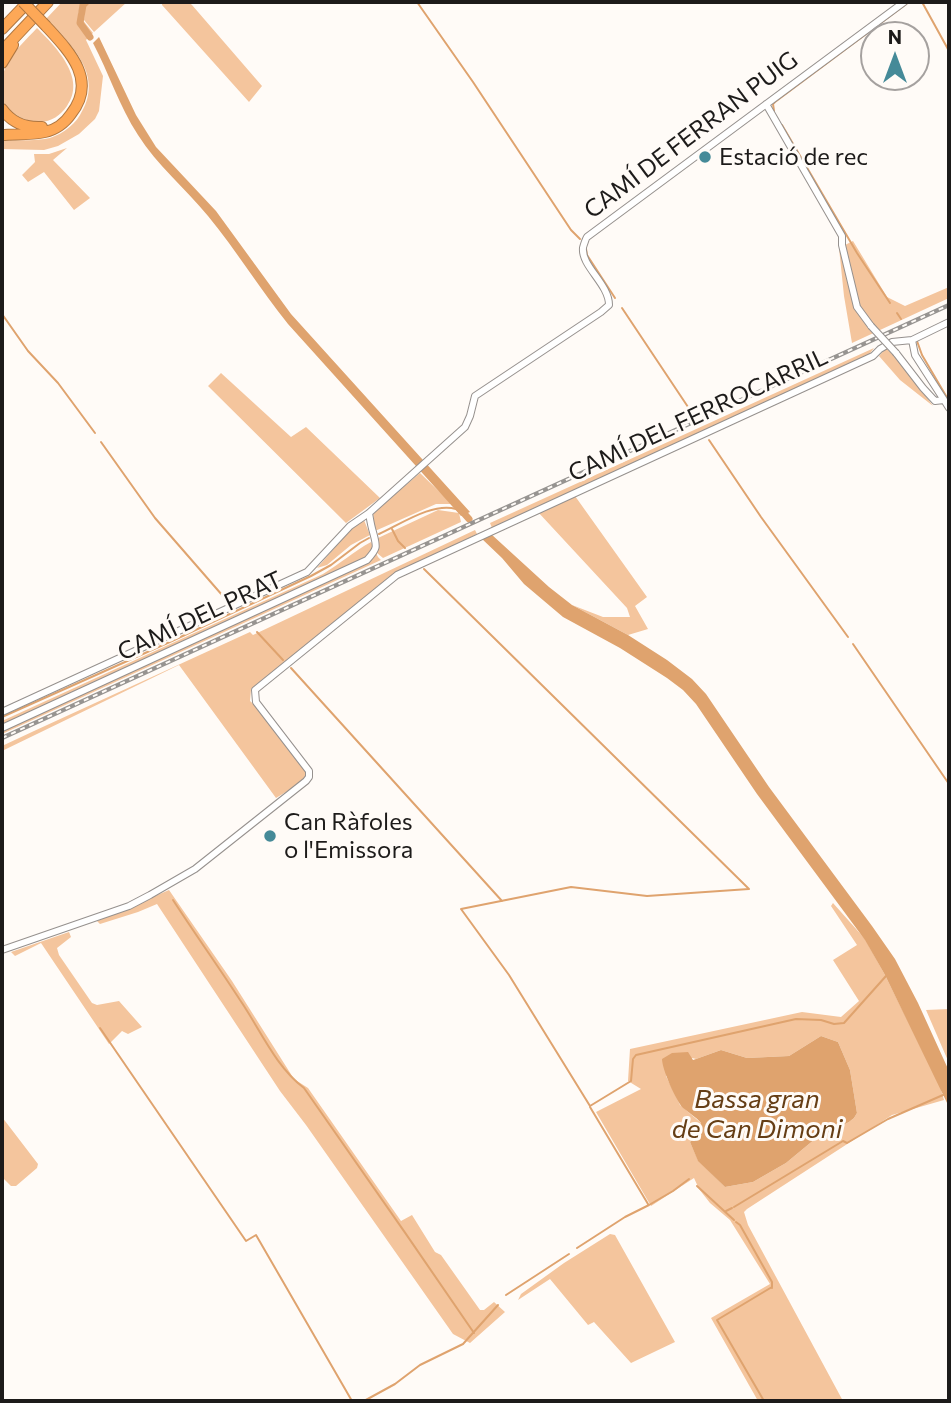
<!DOCTYPE html>
<meta charset="utf-8">
<style>
body{margin:0}
#map{position:relative;width:951px;height:1403px;overflow:hidden;background:#fffbf7;font-family:Commissioner,sans-serif}
canvas{display:block}
.frame{position:absolute;inset:0;border:4px solid #1d1b1a;pointer-events:none}
.north{position:absolute;left:860px;top:21px;width:70px;height:70px;box-sizing:border-box;background:#fffbf7;border:2px solid #a5a19f;border-radius:50%;rotate:0deg;font-size:19px;font-weight:700;line-height:28px;text-align:center;color:#1d1b1a}
.north::after{content:'';display:block;margin:auto;width:24px;height:32px;background:#458a98;clip-path:polygon(50% 0,100% 100%,50% 72%,0 100%)}
</style>
<div id="map">
<canvas width="951" height="1403"></canvas>
<div class="frame"></div>
<div class="north">N</div>
</div>
<script>
const ctx = document.querySelector('canvas').getContext('2d');
ctx.lineJoin = 'round';
function fillPath(path, color) {
  ctx.fillStyle = color;
  ctx.fill(path, 'evenodd');
}
function stroke(path, color, width, dash) {
  ctx.strokeStyle = color;
  ctx.lineWidth = width;
  ctx.lineCap = dash ? 'butt' : 'round';
  ctx.setLineDash(dash || []);
  ctx.stroke(path);
}
function drawText(font, color, halo, rows, align = 'center') {
  ctx.font = font + ' Commissioner,sans-serif';
  ctx.lineWidth = 6;
  ctx.setLineDash([]);
  ctx.textBaseline = 'middle';
  ctx.strokeStyle = halo;
  ctx.fillStyle = color;
  for (const [text, x, y, turn = 0] of rows) {
    ctx.save();
    ctx.translate(x, y);
    ctx.rotate((+turn || 0) * Math.PI / 180);
    ctx.textAlign = isNaN(turn) ? turn : align;
    if (halo) ctx.strokeText(text, 0, 0);
    ctx.fillText(text, 0, 0);
    ctx.restore();
  }
}
fillPath(new Path2D(`
 M62,2H82L78,14L93,33L86,40L103,76L99,111L95,119L79,134L58,146L44,150L2,149V140C16,140 31,141 45,139C58,137 73,127 80,115C105,76 72,45 46,19Z
 M90,2H127L94,32L84,20L85,7Z
 M162,2H189L192,5L262,86L249,102L162,5Z
 M37,28C56,47 87,78 67,106C61,115 51,122 40,122C27,123 4,111 2,97C0,87 2,75 6,66C12,52 27,39 37,28Z
 M67,148L53,160L90,198L74,210L44,172L28,182L22,175L35,162L34,154H49Z
 M853,241L887,297L905,306L949,287V298L852,343L844,296L839,248Z
 M874,348L868,356L492,528L490,523Z
 M886,348L904,366L933,406L900,380L879,356Z
 M221,373L291,437L306,427L380,498L346,523L208,386Z
 M420,473L452,504H436L375,531L373,513Z
 M575,496L647,597L635,606L648,629L628,635L572,605L603,617H630L627,608L538,512Z
 M438,510L459,513L461,522L383,558L377,553L378,538Z
 M364,520L370,535L351,545L327,565L317,568L351,529Z
 M475,530L477,534L394,574L251,689L250,701L259,709L306,770L304,781L276,798L179,665L2,751V746L34,731L250,632L253,635Z
 M371,542L378,557L381,560L2,734V721L323,574C340,564 354,551 371,542Z
 M169,890L232,981L294,1079L308,1088L401,1221L412,1215L435,1252L441,1255L480,1310H484L494,1302L505,1312L470,1343L453,1334L306,1125L280,1091L157,904L138,912L100,924L97,921Z
 M833,903L865,939L885,975L940,1086L944,1100L892,1115L747,1209L744,1212L748,1225L843,1401H758L711,1318L770,1284L730,1220L710,1203L699,1189L694,1178L651,1206L596,1112L641,1089L628,1081L630,1049L802,1012L841,1017L859,1001L833,960L857,945L831,906ZM821,1036L838,1042L850,1070L857,1113L854,1118L849,1122L815,1139L786,1163L753,1182L725,1187L698,1160L690,1142L700,1131L701,1123L680,1105L666,1076L692,1058L696,1059L721,1050L747,1058L789,1056Z
 M69,932L71,937L57,948L59,955L92,1003L97,1005L119,1001L142,1027L128,1034L122,1031L109,1044L41,943L15,956L11,952Z
 M949,1009V1063L926,1010Z
 M2,1117L38,1164L37,1168L16,1186H11L2,1177Z
 M610,1234L615,1235L675,1342L631,1363L594,1322L588,1325L550,1279L518,1300L521,1294L564,1263Z`), '#f4c59d');
fillPath(new Path2D(`
 M99,37L136,115L156,147L216,211L291,314L470,512L461,516L288,324C260,289 236,250 208,216C185,188 157,165 138,135C119,106 109,73 93,43Z
 M491,534L549,587L572,605L628,635L667,660L692,679L706,694L769,787L872,926L895,959L918,1003L949,1071V1107L885,975L865,940L757,794L696,704L683,690L667,678L620,648L563,617L524,584L502,558L481,538Z
 M821,1036L838,1042L850,1070L857,1113L854,1118L849,1122L815,1139L786,1163L753,1182L725,1187L698,1161L690,1142L700,1131L701,1123C696,1117 689,1113 683,1108C676,1101 662,1069 662,1059L672,1053L688,1052L693,1060L696,1059L721,1050L747,1058L789,1056Z`), '#dfa36e');
stroke(new Path2D(`
 M417,2L473,82L571,230L580,239
 M922,2L949,51
 M774,111L773,104L775,102L909,2
 M782,125L857,253L890,303
 M586,249L587,255L615,298
 M622,308L694,416
 M897,313L901,319
 M2,314L28,351L58,383L95,433
 M917,341L922,355L949,401
 M709,440L761,517L848,637
 M101,442L155,518L229,603
 M392,529L398,541L405,548
 M379,534C401,524 433,502 456,509
 M424,569L749,889L647,896L571,887L461,909L509,975L590,1106L631,1081L633,1059L636,1055L796,1019L821,1020L834,1024L844,1023L886,976
 M257,632L283,660
 M853,644L949,784
 M291,668L502,901
 M2,717L172,641L311,576L331,565L360,543L369,538
 M173,900C195,934 218,966 240,1000C260,1029 275,1066 304,1088C361,1169 418,1251 474,1333
 M100,1028L246,1241L256,1235L352,1401
 M590,1107L648,1204
 M697,1186L734,1220
 M734,1207L843,1141L847,1143L888,1119L943,1095L949,1094
 M726,1211L732,1208
 M736,1222L740,1225L772,1282V1288
 M577,1248L625,1217L649,1205L673,1191L689,1179
 M506,1295L569,1254
 M364,1401L395,1384L420,1365L463,1344L498,1305
 M764,1401L717,1320L772,1287`), '#dfa36e', 2);
stroke(new Path2D(`
 M86,2L83,5L80,23L90,37
 M460,509L469,519`), '#dfa36e', 7);
const minor = new Path2D(`
 M766,104L842,236V245L857,307L871,326
 M912,340L915,355L944,400
 M896,353L923,388L935,401L944,400L949,408
 M2,712L307,572L350,526L369,513L465,427L470,416L475,396L601,312L609,305C609,284 581,266 583,248C583,247 586,238 587,237L904,2
 M2,728L367,560C378,548 377,547 373,532C371,526 370,519 369,513
 M2,950L129,906L150,895L195,869L306,781L309,777V771L256,702L255,690L397,575L873,356L880,349L892,342L912,340L949,322`);
const motorway = new Path2D(`
 M2,29L28,2
 M2,51L48,2
 M2,63L13,45
 M2,109C12,123 25,128 42,127
 M2,135C16,134 31,135 45,132C55,130 65,123 71,114C98,80 69,51 46,26`);
stroke(minor, '#96918e', 8);
stroke(motorway, '#af7742', 12);
stroke(minor, '#fff', 6);
stroke(motorway, '#fda857', 10);
const rail = new Path2D(`
 M2,738L949,305`);
stroke(rail, '#979491', 4.5);
stroke(rail, '#fffbf7', 2, [5]);
const minorBridge = new Path2D(`
 M871,326L896,353`);
const motorwayBridge = new Path2D(`
 M23,2L46,26`);
stroke(minorBridge, '#96918e', 8, []);
stroke(motorwayBridge, '#af7742', 12, []);
stroke(minorBridge, '#fff', 6);
stroke(motorwayBridge, '#fda857', 10);
for (const [x, y, r, color] of [
 [705,157,7,"#458a98"],
 [270,836,7,"#458a98"]
]) {
  const dot = new Path2D();
  dot.arc(x, y, r, 0, 2 * Math.PI);
  ctx.fillStyle = color;
  ctx.fill(dot);
  stroke(dot, '#fffbf7', 2.5);
}
drawText('24px', '#1d1b1a', '#fffbf7', [
 ["CAMÍ DE FERRAN PUIG",691,135,-37],
 ["CAMÍ DEL FERROCARRIL",698,415,-25],
 ["CAMÍ DEL PRAT",200,616,-25]
]);
drawText('24px', '#1d1b1a', '#fffbf7', [
 ["Estació de rec",719,157],
 ["Can Ràfoles",284,822],
 ["o l'Emissora",284,850]
], 'left');
drawText('italic 26px', '#663e15', '#fffbf7', [
 ["Bassa gran",757,1099],
 ["de Can Dimoni",757,1129]
]);
</script>
